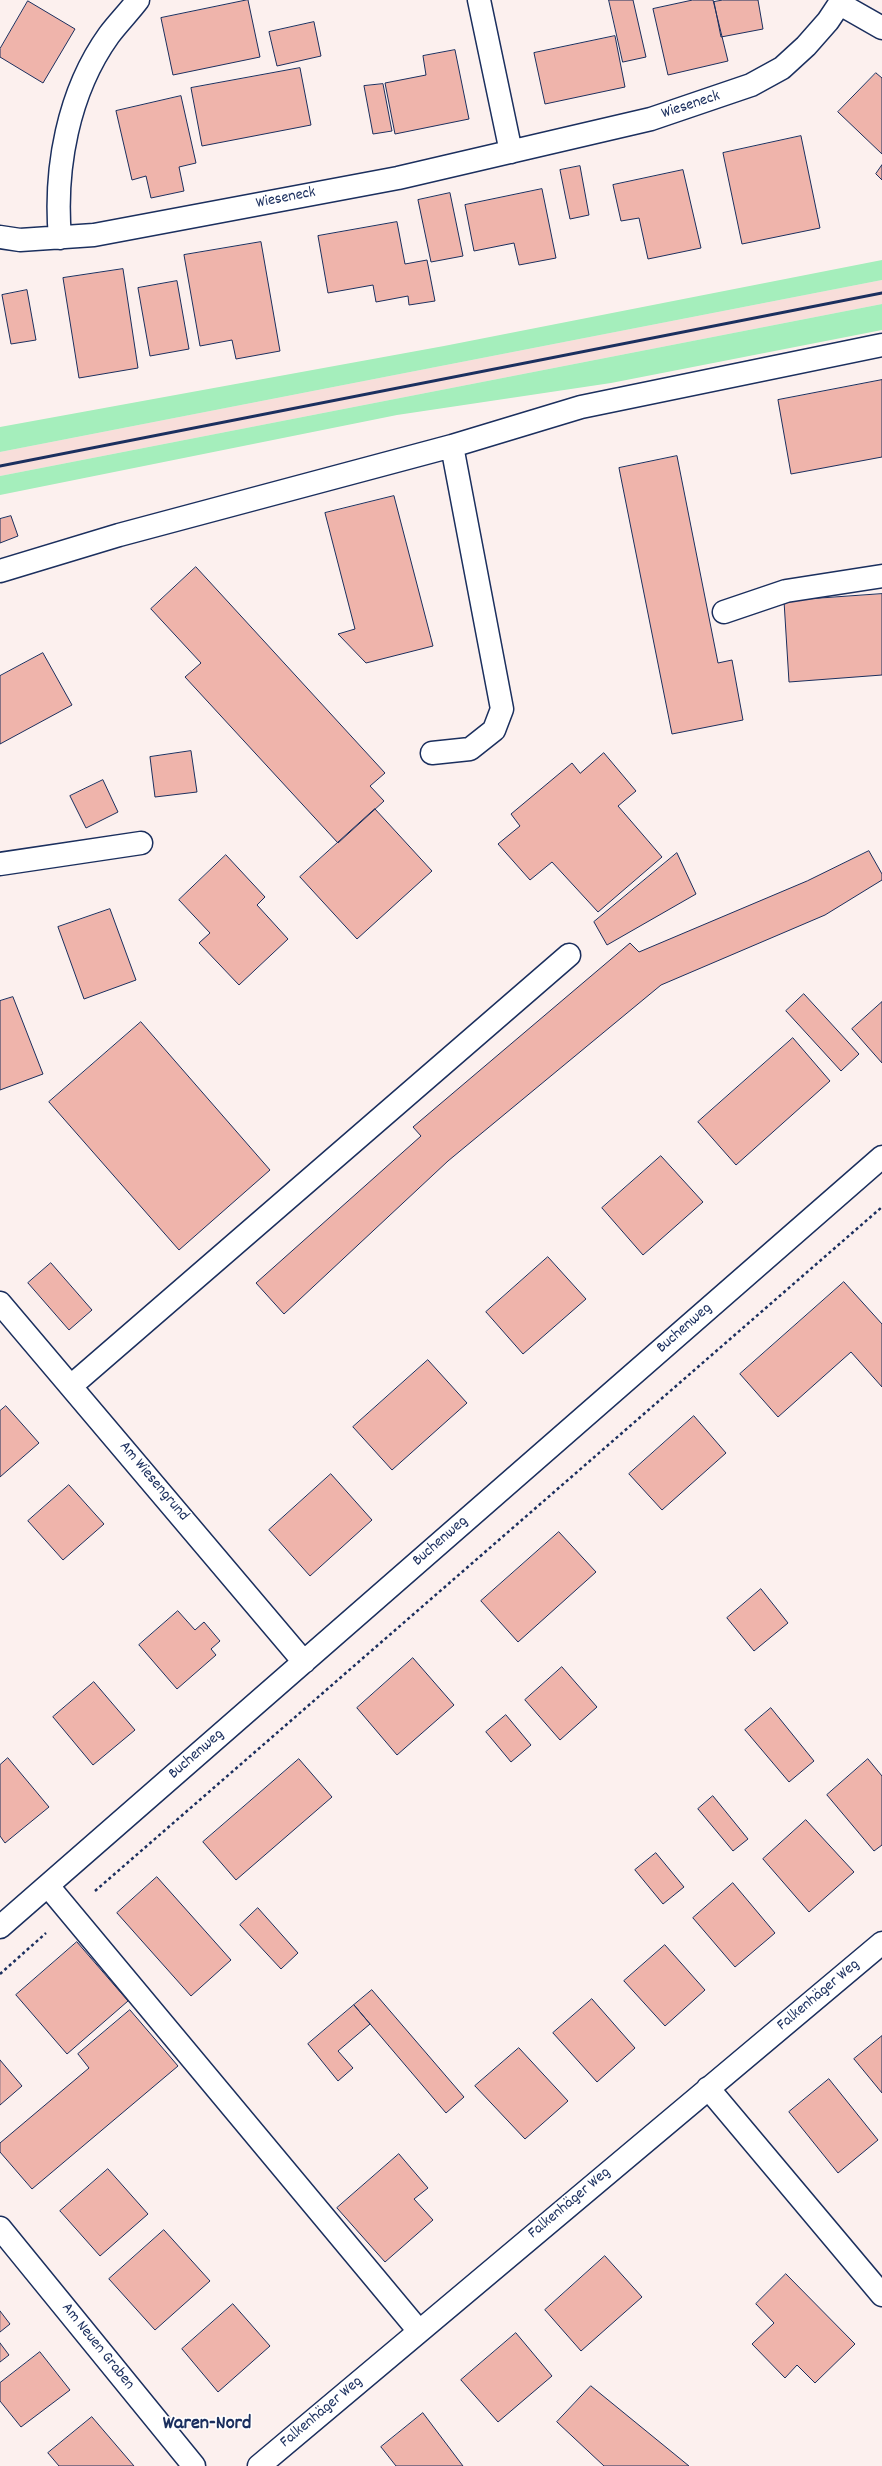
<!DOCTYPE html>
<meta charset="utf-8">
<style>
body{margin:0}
canvas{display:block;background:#fcf0ee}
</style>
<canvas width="882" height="2466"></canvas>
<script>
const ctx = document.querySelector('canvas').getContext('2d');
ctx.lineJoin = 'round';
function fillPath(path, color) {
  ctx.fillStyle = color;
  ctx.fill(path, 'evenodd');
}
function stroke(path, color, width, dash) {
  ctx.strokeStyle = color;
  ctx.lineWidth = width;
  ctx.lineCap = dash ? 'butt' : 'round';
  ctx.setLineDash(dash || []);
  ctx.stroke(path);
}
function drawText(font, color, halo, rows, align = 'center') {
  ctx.font = font + ' Dekko,sans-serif';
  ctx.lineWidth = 3;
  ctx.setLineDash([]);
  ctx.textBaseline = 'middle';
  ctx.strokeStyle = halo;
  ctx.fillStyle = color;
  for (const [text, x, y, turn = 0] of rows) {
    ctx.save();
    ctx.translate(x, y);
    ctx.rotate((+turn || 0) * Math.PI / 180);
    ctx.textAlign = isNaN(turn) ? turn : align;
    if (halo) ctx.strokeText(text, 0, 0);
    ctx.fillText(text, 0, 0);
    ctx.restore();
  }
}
fillPath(new Path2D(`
 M882,280V304L0,476V452Z`), '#f8deda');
fillPath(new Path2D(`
 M882,260V280L0,452V427L444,346Z
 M882,304V330L611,383L397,415L0,495V476Z`), '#a5eebc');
const building = new Path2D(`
 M248,0L260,57L173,75L161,18Z
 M609,0H633L646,57L623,62Z
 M693,0H713L728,61L668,75L653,9Z
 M723,0H758L763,29L721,37L714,2Z
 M28,1L75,29L43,83L0,57V49Z
 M314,22L321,56L277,66L269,32Z
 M615,36L625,87L545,104L534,53Z
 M455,50L469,119L395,134L385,83L426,75L423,56Z
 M300,68L311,125L202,146L191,88Z
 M876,73L882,78V154L838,112Z
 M383,84L392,131L373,134L364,86Z
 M181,96L196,163L179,167L184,191L151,198L146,176L132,180L116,111Z
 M801,136L820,228L742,244L723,153Z
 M882,165V180L876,174Z
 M580,166L589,215L570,219L560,170Z
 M683,170L701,248L648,259L639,218L621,221L613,185Z
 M542,189L556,258L519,265L514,243L474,251L465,205Z
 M450,193L463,256L431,262L418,200Z
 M397,222L405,264L427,260L435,301L409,305L408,296L376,302L373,285L328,293L318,236Z
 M261,242L280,351L236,359L232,340L200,346L184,255Z
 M123,269L138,368L79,378L63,278Z
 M177,281L189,349L150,356L138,288Z
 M27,290L36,340L11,344L2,295Z
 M882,380V457L791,474L778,400Z
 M677,456L718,663L732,660L743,720L672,734L619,468Z
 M394,496L433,646L366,663L338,634L355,629L325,513Z
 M11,516L18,536L0,543V519Z
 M196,567L385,773L370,786L384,801L338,843L185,677L201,663L151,609Z
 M882,594V675L789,682L784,601Z
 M43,653L72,705L0,744V676Z
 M191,751L197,792L155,797L150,757Z
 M604,753L636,791L618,806L662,857L598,912L552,862L530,880L498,844L520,826L511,814L572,763L580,773Z
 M103,780L118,812L86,828L70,796Z
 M375,809L432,871L357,939L300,877Z
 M869,851L882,874V880L825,915L661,985L448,1161L284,1314L256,1283L421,1136L413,1127L630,943L639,952L807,881Z
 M677,853L696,894L607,945L594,922Z
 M226,855L265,897L257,905L288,939L239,985L199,943L210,933L179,900Z
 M110,909L136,980L84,999L58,927Z
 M804,994L859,1054L841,1071L786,1011Z
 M13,997L43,1074L0,1090V1001Z
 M882,1002V1063L852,1029Z
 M141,1022L270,1170L179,1250L49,1102Z
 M793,1038L830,1081L736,1165L698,1122Z
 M661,1156L703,1202L643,1255L602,1208Z
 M548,1257L586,1299L523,1354L486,1312Z
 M51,1263L92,1310L69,1330L28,1283Z
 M844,1282L882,1324V1387L851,1352L778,1417L740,1374Z
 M428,1360L467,1403L392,1470L353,1427Z
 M6,1406L39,1443L0,1477V1411Z
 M694,1416L726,1453L662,1510L629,1474Z
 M331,1474L372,1520L310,1576L269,1530Z
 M69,1485L104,1524L63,1560L28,1521Z
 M559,1532L596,1572L518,1642L481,1601Z
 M761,1589L788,1623L754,1651L727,1618Z
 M178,1611L195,1630L204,1622L220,1641L211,1649L216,1655L177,1689L139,1645Z
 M413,1658L454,1705L397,1755L357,1708Z
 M562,1667L597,1707L560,1740L525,1700Z
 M94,1682L135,1730L93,1765L53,1717Z
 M771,1708L814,1761L789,1782L745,1730Z
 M506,1715L531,1745L511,1762L486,1732Z
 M8,1758L49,1807L5,1843L0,1836V1765Z
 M299,1759L332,1797L236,1880L203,1842Z
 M868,1759L882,1776V1845L874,1851L827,1795Z
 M713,1796L748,1839L733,1851L698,1809Z
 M806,1820L854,1872L809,1912L763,1859Z
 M656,1853L684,1887L663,1904L635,1870Z
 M157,1877L231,1960L191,1996L117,1913Z
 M733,1883L775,1933L735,1967L693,1918Z
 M258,1908L298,1953L281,1969L240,1925Z
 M77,1942L128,2001L67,2054L16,1995Z
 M665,1945L705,1990L665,2026L624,1981Z
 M372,1990L464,2097L446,2113L354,2005Z
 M592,1999L635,2048L597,2082L553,2033Z
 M354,2005L370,2024L338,2051L353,2068L338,2081L308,2044Z
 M130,2010L178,2066L32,2189L0,2152V2143L89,2068L78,2054Z
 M882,2036V2093L854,2059Z
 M519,2048L568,2101L525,2139L475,2086Z
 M0,2060L22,2086L0,2105Z
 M829,2079L878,2140L838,2173L789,2112Z
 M399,2154L428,2188L414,2199L433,2220L385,2262L337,2208Z
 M108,2169L148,2214L100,2256L60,2211Z
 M164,2230L210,2281L155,2330L109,2279Z
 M605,2256L642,2297L581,2351L545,2310Z
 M786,2274L855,2344L815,2383L797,2365L785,2378L752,2344L774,2323L756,2304Z
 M233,2304L270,2346L218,2392L182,2349Z
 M0,2311L10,2324L0,2332Z
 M516,2333L552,2376L498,2422L461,2380Z
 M0,2343L9,2355L0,2362Z
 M40,2352L70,2390L21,2427L0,2401V2383Z
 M591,2386L689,2466H604L557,2422Z
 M423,2413L463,2466H396L381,2447Z
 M92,2417L134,2466H59L48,2453Z`);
fillPath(building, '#efb4ab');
stroke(building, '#1b2f5e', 1);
const minor = new Path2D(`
 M479,0L511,152
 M840,4L882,28
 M0,237L20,240L94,235L398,178L651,119L751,85L782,68L806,46L828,21L842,0
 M60,238C54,169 68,92 109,35C118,23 129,12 138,0
 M0,571L119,535L452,446L581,407L882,345
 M724,612L786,591L882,576
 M432,753L470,749L494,730L502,709L452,446
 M0,864L141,843
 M0,1303L304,1662
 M71,1386L569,955
 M48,1886L419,2331
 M0,1927L882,1157
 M708,2088L882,2295
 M0,2228L194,2466
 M259,2466L882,1943`);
stroke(minor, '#1b2f5e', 25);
stroke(new Path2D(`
 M95,1891L882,1207
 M0,1974L46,1933`), '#1b2f5e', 2.5, [3, 3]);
stroke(minor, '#fff', 22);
stroke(new Path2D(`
 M0,466L882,293`), '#1b2f5e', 3);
drawText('16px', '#1b2f5e', '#fff', [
 ["Wieseneck",691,106,-18],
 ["Wieseneck",286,199,-11],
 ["Buchenweg",685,1329,-41],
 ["Am Wiesengrund",153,1482,50],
 ["Buchenweg",441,1542,-41],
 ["Buchenweg",197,1755,-41],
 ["Falkenhäger Weg",819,1996,-40],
 ["Falkenhäger Weg",570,2204,-40],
 ["Am Neuen Graben",97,2347,51],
 ["Falkenhäger Weg",322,2413,-40]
]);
drawText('bold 20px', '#1b2f5e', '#fff', [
 ["Waren-Nord",207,2425]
]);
</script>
